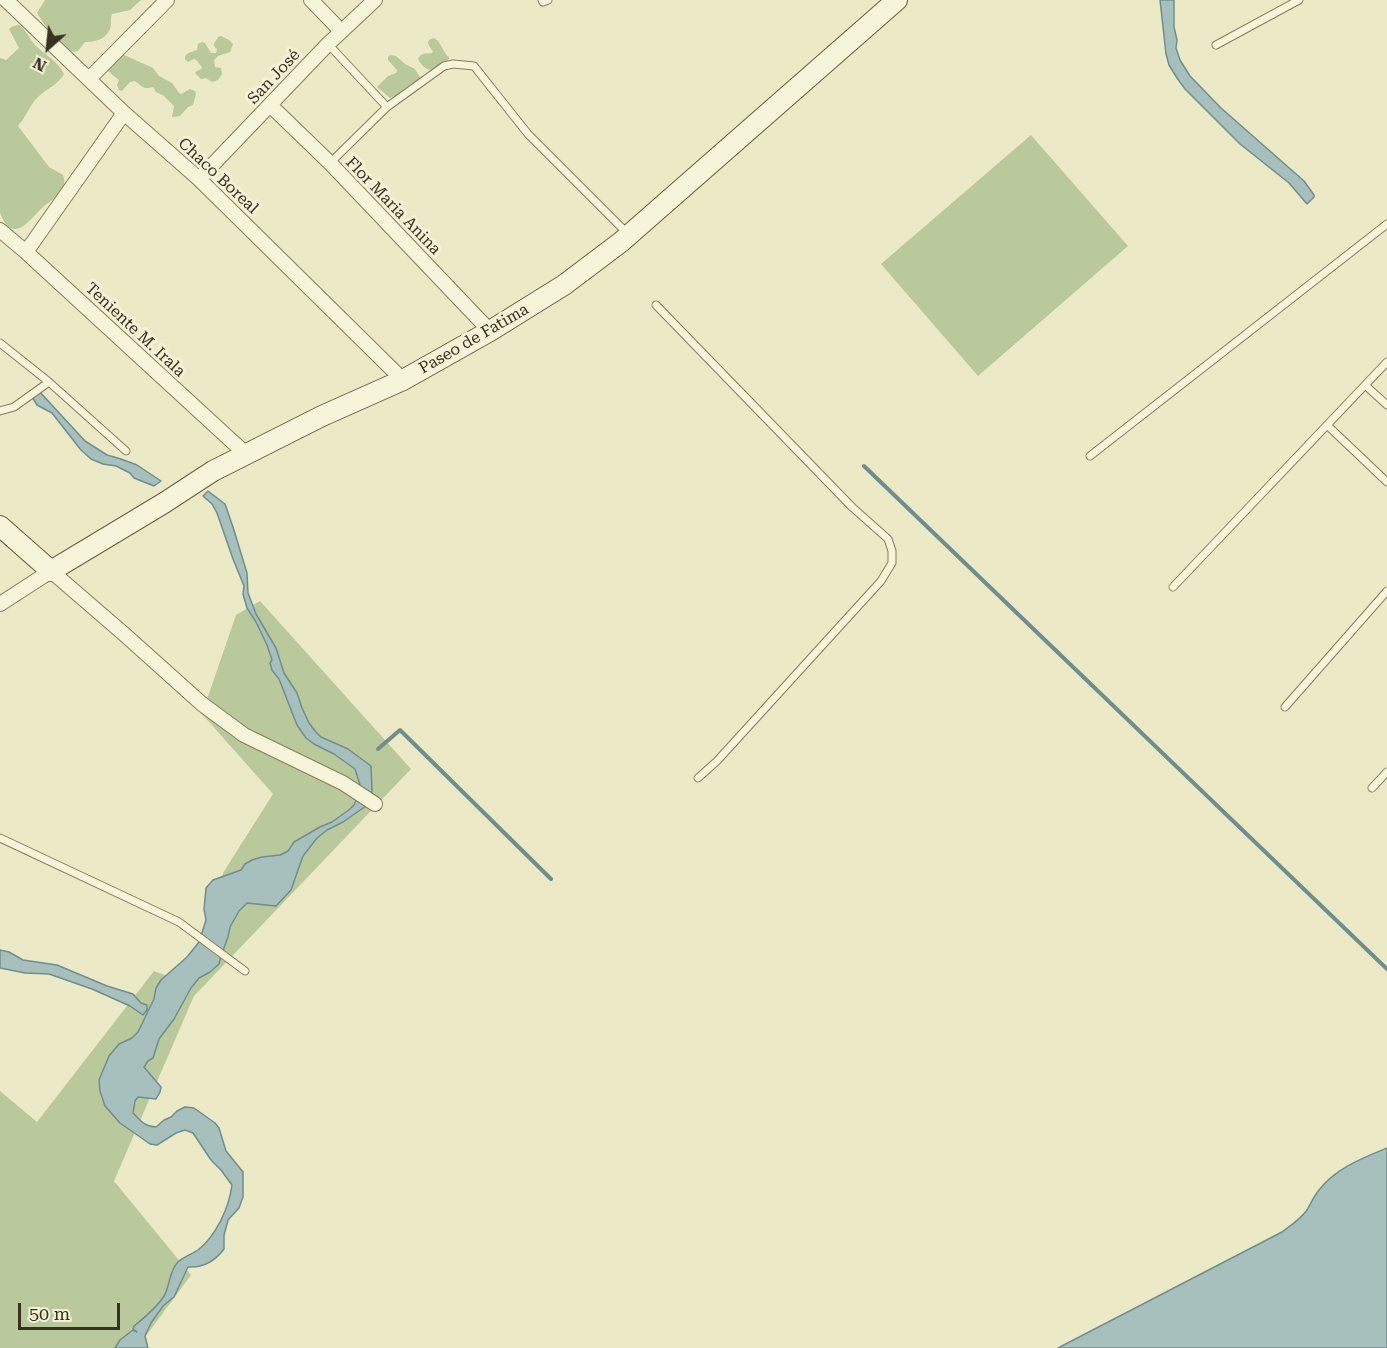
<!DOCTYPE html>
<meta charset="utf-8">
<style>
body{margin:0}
#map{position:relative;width:1387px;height:1348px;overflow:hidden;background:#eceac6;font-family:"Roboto Serif",serif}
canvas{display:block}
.north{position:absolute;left:18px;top:18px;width:60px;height:60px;-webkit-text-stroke:4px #f4f2d6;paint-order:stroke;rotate:207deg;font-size:16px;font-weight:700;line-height:24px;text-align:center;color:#373120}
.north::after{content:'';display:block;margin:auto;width:21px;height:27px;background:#373120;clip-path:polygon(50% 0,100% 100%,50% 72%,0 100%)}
.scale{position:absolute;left:18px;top:1303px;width:102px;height:27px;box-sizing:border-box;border:3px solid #373120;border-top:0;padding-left:8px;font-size:18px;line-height:21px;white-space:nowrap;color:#373120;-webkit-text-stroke:4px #f4f2d6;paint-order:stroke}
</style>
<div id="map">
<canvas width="1387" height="1348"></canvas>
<div class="north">N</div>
<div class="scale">50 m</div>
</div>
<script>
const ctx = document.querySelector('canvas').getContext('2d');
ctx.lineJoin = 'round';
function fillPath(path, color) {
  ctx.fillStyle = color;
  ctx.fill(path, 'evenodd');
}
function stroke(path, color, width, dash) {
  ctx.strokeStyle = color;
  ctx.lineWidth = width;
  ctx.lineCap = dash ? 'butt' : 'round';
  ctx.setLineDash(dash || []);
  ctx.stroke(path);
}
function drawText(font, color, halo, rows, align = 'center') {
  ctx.font = font + ' "Roboto Serif",serif';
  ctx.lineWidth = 6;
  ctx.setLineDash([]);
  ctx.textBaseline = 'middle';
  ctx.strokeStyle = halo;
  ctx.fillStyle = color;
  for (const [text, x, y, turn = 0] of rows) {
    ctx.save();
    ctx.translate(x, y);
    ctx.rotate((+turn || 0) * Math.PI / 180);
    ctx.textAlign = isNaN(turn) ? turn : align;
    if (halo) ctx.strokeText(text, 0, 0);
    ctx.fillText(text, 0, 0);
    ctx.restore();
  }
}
fillPath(new Path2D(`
 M45,0H141L130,10L112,14C110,19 112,24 110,29C105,40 95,42 85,42L78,51C60,54 56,44 48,30C45,24 40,19 37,13Z
 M19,25C26,30 29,38 35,45C45,55 58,61 64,74C58,85 46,89 38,97C29,106 26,117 18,126L49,167L63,175C65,181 65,184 62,189C57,198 48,202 41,209C27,223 12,244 0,213V58L6,60L19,48L9,29L13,26Z
 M221,36L229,40L233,44L230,52L218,56L214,60L215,67L221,68L222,74L218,80L212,82L206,78L201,79L195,73L197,71L201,69L202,67L196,60L194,59L188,62L185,59C184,53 192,52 197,50L198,44L202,42L205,43L211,53H216L217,49L214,46V44L218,37Z
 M434,38C442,42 442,52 449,57V59C437,69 428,77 418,59C422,52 425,54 432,53L433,51C429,47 424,40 434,38Z
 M122,54L153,68L159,76L172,83L179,93L181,94L190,89L195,91L196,94L193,105L188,107L180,116L172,117L174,106L164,96L156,92L153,87C143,90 142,86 135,81L130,82L122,91L119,90L117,85L119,80L108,71L104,66Z
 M390,55L396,56L405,64L415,69L421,79L418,83H412L395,96L390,98L377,87L388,76L396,73L397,70L388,60V57Z
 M1031,135L1128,246L978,376L881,264Z
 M260,601L411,769L194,996L114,1181L191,1275L137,1348H0V1091L37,1122L154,971L178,980L211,929L223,873L273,794L202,714L236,615Z`), '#b9c99b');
const water = new Path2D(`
 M1160,0H1174V27L1177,40L1176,48L1180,60L1190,76L1221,108L1304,181L1314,195V197L1307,204L1289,183L1240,144L1185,89L1177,78L1169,65L1166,54Z
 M38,390L85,441L107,455L121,459L137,465L161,481L154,486L134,478L130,473L116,466L103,464L91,459L81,450L52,413L37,405L32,397Z
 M208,491L225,504L233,527L247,573L248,593L256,614L276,648L284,673L297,693L302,708L309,723L315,731L321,737L348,749L371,766L372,790L371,798L366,806L343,822L327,830L317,838L303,856L291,890L276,906L247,903L239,911L230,927L228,937L221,956L219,964L210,972L199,978L191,988L174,1019L159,1039L153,1058L148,1061L144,1067L161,1087L160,1092L156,1099L138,1097L135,1101L133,1113C141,1121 145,1127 156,1127L164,1120L171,1117L177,1111L185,1107L194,1108L215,1123L219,1128L226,1151L243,1172V1197L239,1208L228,1220L224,1235V1249C215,1261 204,1268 188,1267L174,1297L163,1306L151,1323L145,1336L148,1348H115L120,1340L133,1330L137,1332L133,1329L134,1326C144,1318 157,1307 164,1296C170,1286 169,1271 178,1262C183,1257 192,1254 198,1250C216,1236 229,1208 232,1185L221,1170L211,1160L193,1133L185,1130L176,1133L157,1145L150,1144L120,1123L105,1106L100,1091L99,1080L109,1056L119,1044L132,1038L138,1032L154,999L156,988L161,980L187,957L199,942L206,920L204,909L206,888L213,880L241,870L245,864L252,860L262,857L280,855L288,851L294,842L320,827L332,822L350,809L354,805L357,798L360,785L355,769L334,754L314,744L306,738L297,725L279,679L272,670L270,663L272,660L267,645L256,622L247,608L243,594L244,586L233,559L217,513L212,504L203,496Z
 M0,950L9,952L23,960L57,965L107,986L133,994L141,1003L147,1005V1010L143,1015L130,1006L92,989L49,974L25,973L0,968Z
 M1387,1148V1348H1058L1282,1232C1291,1225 1301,1219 1307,1210C1311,1203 1314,1196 1319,1190C1336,1168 1363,1158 1387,1148Z`);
fillPath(water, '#a7c0be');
stroke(water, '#6f8e8d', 1.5);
stroke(new Path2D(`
 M864,466L1387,969
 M378,749L400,730L551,879`), '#6f8e8d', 4);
const lane = new Path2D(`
 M542,0L543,2L548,0
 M328,44L387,107
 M1216,45L1299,0
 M330,163L387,107L444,66L453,64L474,66L528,134L627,233
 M656,305L852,507L888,539L892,551V563L881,581L717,761L698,778
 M0,343L49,382L126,451
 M1365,385L1387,405
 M0,411L14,407L49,382
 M1327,425L1387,482
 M1090,456L1387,224
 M1173,587L1387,362
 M1285,707L1387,591
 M1372,788L1387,772
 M0,838L179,922L245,971`);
const street = new Path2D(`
 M6,0L124,113L199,179L403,380
 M311,0L341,31
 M89,79L167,0
 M270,105L330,163L490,331
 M199,179L328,44L375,0
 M0,230L26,252L247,455
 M26,252L124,113
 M0,604L51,571L124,634L202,704L244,735L343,783L375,804`);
const secondary = new Path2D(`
 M0,526L51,571L164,503L213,471L322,416L403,380L490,331L564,285L621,242L897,0`);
stroke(lane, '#867d5d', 9);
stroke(street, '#867d5d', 16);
stroke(secondary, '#685e40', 22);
stroke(lane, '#f7f5d9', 7);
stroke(street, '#f7f5d9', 14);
stroke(secondary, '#f7f5d9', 20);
drawText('16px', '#373120', '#f4f2d6', [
 ["San José",274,77,-47],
 ["Chaco Boreal",218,176,43],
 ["Flor Maria Anina",393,206,46],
 ["Teniente M. Irala",135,330,43],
 ["Paseo de Fatima",474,339,-30]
]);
</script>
